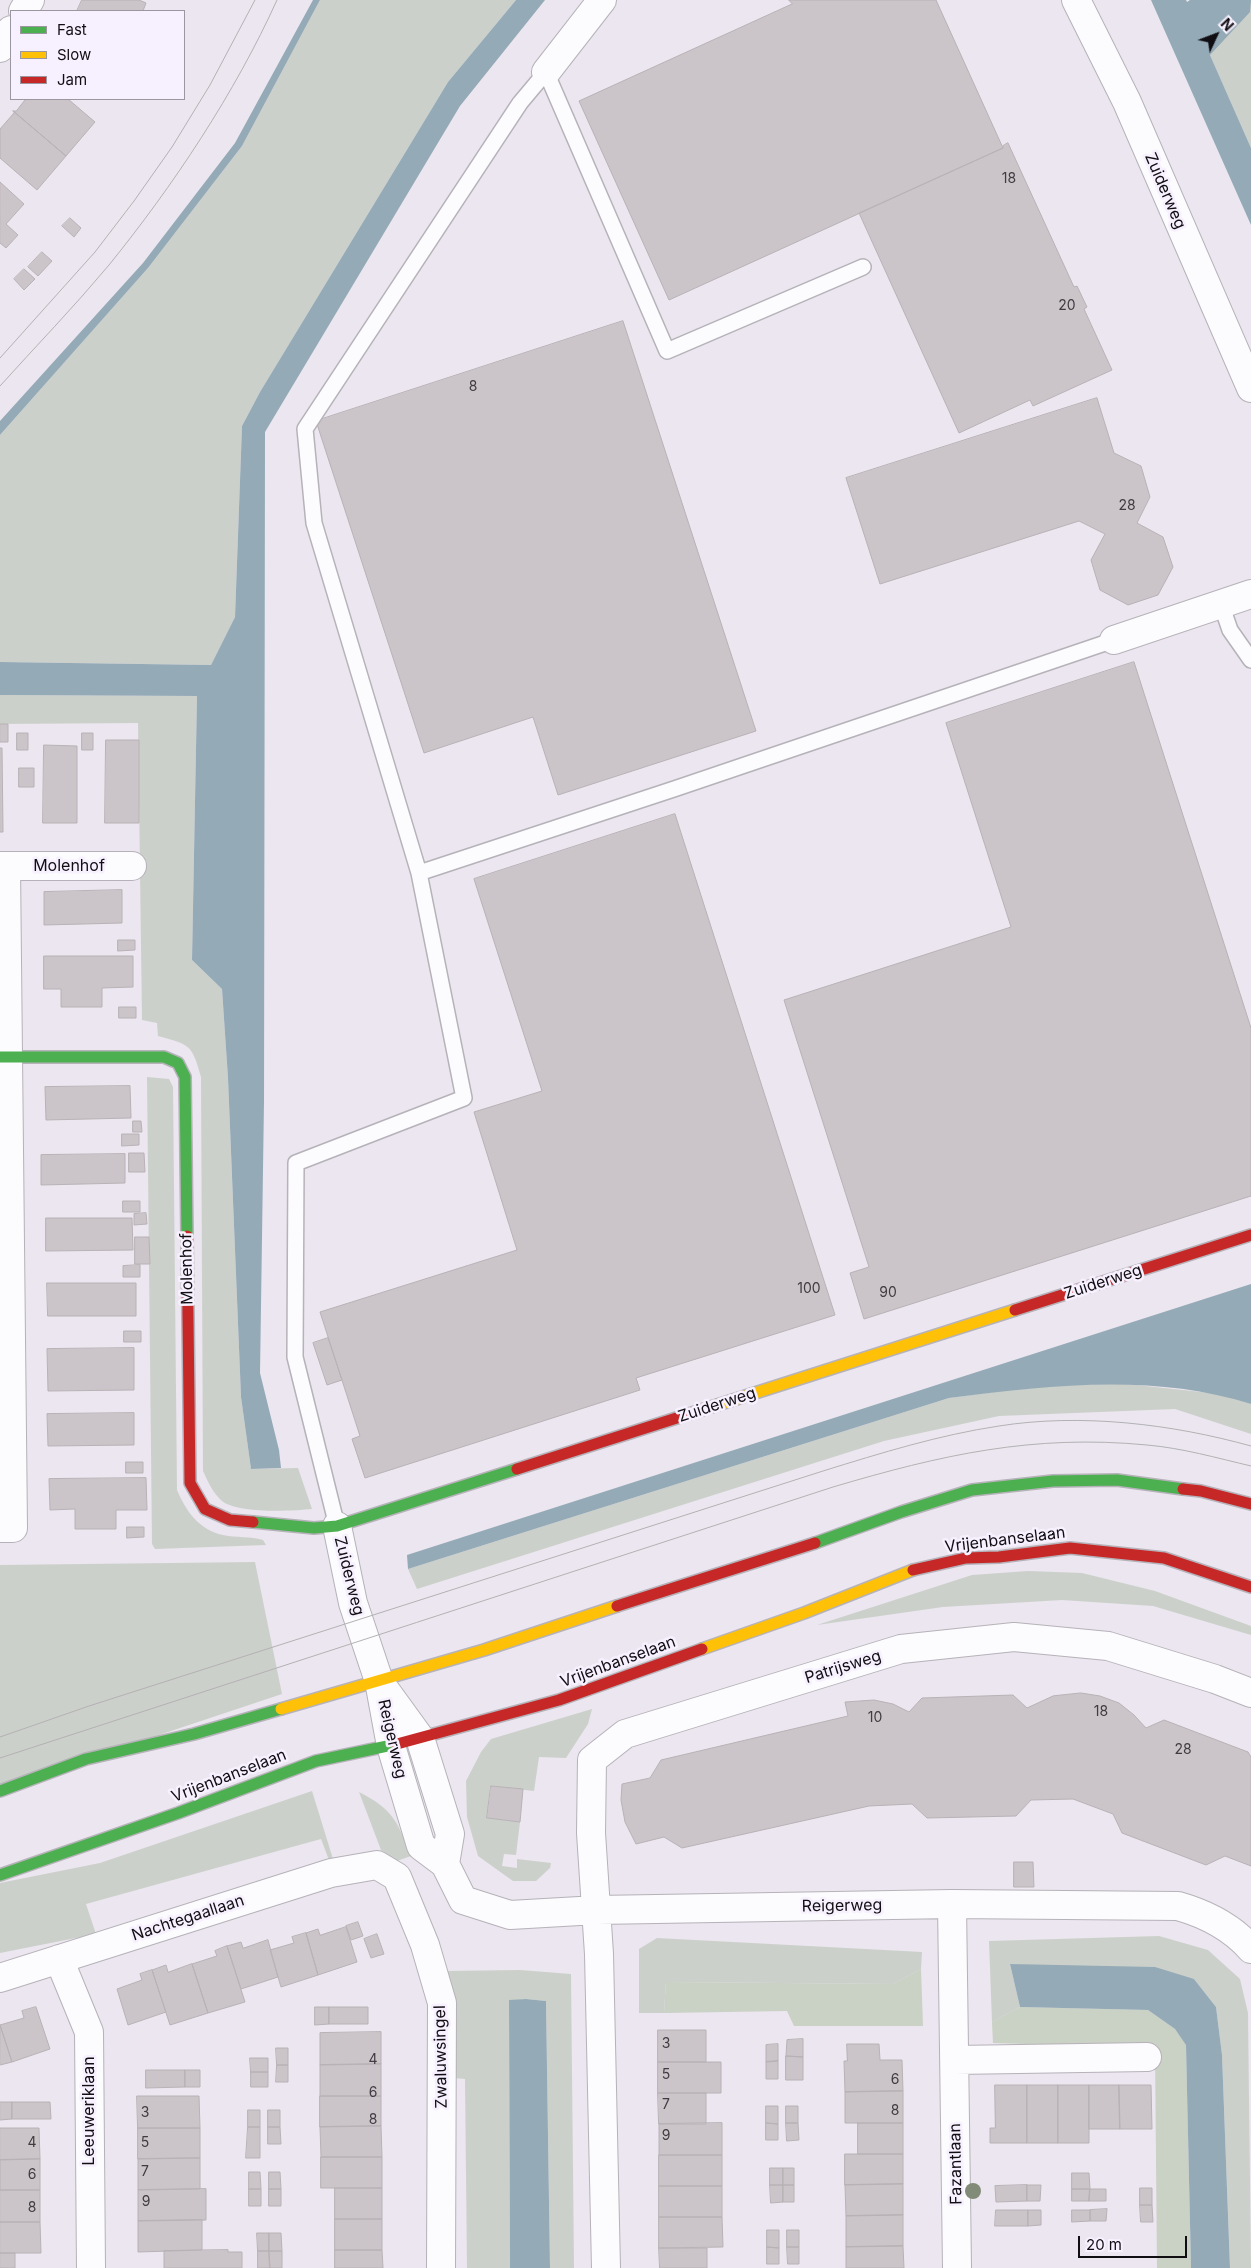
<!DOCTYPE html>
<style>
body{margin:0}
#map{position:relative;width:1251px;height:2268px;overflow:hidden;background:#ebe6ef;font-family:Inter,sans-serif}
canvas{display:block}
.legend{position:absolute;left:10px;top:10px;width:175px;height:90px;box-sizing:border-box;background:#f7f0fe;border:1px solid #9b96a0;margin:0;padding:6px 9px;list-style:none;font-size:15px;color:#100e13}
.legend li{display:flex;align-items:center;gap:10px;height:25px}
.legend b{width:25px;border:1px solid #9b96a0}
.north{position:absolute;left:1191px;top:10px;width:50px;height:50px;-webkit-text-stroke:4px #f7f0fe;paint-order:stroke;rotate:47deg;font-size:14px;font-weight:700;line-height:20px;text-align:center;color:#100e13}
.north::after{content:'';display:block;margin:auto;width:18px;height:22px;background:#100e13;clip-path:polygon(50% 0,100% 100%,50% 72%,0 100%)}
.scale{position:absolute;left:1078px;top:2236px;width:109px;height:22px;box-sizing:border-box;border:2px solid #100e13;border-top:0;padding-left:6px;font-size:15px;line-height:18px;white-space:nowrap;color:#100e13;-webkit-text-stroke:4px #f7f0fe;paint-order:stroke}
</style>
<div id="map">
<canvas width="1251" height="2268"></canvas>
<ul class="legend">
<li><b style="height:6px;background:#4caf50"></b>Fast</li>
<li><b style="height:6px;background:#ffc107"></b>Slow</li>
<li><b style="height:6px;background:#c62828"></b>Jam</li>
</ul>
<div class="north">N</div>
<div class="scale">20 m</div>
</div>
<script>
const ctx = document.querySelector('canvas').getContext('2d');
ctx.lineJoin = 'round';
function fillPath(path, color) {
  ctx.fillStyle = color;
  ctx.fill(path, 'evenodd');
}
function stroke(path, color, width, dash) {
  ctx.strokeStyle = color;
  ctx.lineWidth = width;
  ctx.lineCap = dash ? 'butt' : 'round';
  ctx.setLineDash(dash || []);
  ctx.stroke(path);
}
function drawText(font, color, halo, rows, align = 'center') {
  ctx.font = font + ' Inter,sans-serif';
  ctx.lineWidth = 5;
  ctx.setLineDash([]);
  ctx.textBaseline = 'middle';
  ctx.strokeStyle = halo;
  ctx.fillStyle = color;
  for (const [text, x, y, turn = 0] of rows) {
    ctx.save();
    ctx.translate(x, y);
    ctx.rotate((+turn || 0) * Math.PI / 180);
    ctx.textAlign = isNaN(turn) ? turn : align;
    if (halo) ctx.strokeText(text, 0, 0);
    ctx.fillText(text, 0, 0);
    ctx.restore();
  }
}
fillPath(new Path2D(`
 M320,0H516L448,82L260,392L242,426L235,617L211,665L0,662V435L148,268L242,146Z
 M1251,0V148L1210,55Z
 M0,695L197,696L192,960L222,989L228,1078L241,1397L251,1469L298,1468L312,1509C292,1511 239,1514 222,1501C213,1493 208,1482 203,1471L201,1077C192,1044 190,1045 158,1036L157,1023L142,1020L138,723L0,724Z
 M147,1077L169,1079L173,1087L177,1490C186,1511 199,1530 223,1535C237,1538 250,1536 263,1540L266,1545L155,1549L152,1544Z
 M1118,1383L1220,1394L1251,1404V1434L1175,1409L999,1416L884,1441L417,1589L408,1569L949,1398L1030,1387Z
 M255,1562L282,1694L0,1788V1565Z
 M1028,1571L1082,1573L1155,1591L1251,1626V1635L1153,1606L1062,1600L943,1607L817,1625L972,1575Z
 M592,1709L588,1724L566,1758L539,1757L534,1791L490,1786L487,1818L520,1822L516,1855L504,1854L502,1866L517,1868V1859L551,1863L550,1868L536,1881H513L478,1856L467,1817L466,1781L481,1752L491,1739Z
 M312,1791L333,1859L329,1860L321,1839L86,1904L96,1934L0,1953V1883L100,1863Z
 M359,1792C394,1810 397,1821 411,1856L397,1861L381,1850Z
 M1159,1936L1208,1950L1240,1979L1248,2013L1251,2268H1230L1222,2055L1216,2007L1194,1979L1010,1964L1020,2007L992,2022L989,1941Z
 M657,1938L922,1952L921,1969L893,1984L666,1982L664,2013H639V1949Z
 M520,1970L571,1974L574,2268H550L546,2001L526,1999L509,2001L510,2268H467L465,2079L453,2078L447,1971Z`), '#ccd0ca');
fillPath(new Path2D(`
 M921,1969L923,2026H794L787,2011L664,2013L666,1982L893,1984Z
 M1020,2007L1148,2010L1175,2029L1186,2044L1191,2268H1157L1155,2048L993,2043L992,2022Z`), '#cad1c5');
fillPath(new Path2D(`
 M313,0H320L242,146L148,268L0,435V421L143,263L235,143Z
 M516,0H545L460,106L265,432L264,1101L260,1373L279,1450L281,1468L251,1469L241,1397L228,1078L222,989L192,960L197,696L0,695V662L211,665L235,617L242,426L260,392L448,82Z
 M1151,0H1186L1187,2L1190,0H1251L1250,12L1210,55L1251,148V225Z
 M1251,1284V1404C1154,1373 1049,1385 949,1398L408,1569L407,1555Z
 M1010,1964L1155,1967L1194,1979L1216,2007L1222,2055L1230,2268H1191L1186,2045L1175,2029L1148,2010L1020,2007Z
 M526,1999L546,2001L550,2268H510L509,2000Z`), '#94aab6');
const building = new Path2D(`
 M82,0H139L146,3L143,11H77Z
 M789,0H936L1003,148L669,300L579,101L792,4Z
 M26,99H68L95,122L66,156L13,111H16Z
 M13,111L66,156L37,190L0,158V129L14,113Z
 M1008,143L1074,287L1077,286L1087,307L1084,309L1112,370L1033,406L1030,400L959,433L859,213L1003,148V146Z
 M0,182L24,204L6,224L18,235L6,248L0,243Z
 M70,218L81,228L74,237L62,226Z
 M42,252L52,261L38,276L28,267Z
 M24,269L35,279L24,290L14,279Z
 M623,321L756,731L558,795L533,717L424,753L316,421Z
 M1097,398L1114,453L1141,466L1150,497L1137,523L1163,537L1173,567L1158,595L1128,605L1100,590L1091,560L1105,534L1079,521L880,584L846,478Z
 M1134,662L1251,1028V1196L864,1319L850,1273L869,1267L784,1000L1011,927L946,723Z
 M0,724H8V742H0Z
 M17,733H28V750H17Z
 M82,733H93V750H82Z
 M106,740H139V823H105Z
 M44,745L77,746V823H43Z
 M0,748H2L3,832H0Z
 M19,768H34V787H19Z
 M675,814L835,1315L636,1378L640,1390L365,1478L352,1439L360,1436L320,1312L517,1250L474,1112L542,1091L474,879Z
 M122,890V923L44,925V892Z
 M118,940H135V950L118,951Z
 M44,956H133V987L102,988V1007H61V989H44Z
 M119,1007H136V1018H119Z
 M130,1086L131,1118L46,1120L45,1087Z
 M133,1121H141L142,1132H133Z
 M122,1134H139V1145L122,1146Z
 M129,1153H144L145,1172H129Z
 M125,1154V1183L41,1185V1155Z
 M123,1201H140V1212H123Z
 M146,1213L147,1224L134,1225V1214Z
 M46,1218H132L133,1250L46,1251Z
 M135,1237H149L150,1264H135Z
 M140,1265V1277H123V1266Z
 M47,1283H136V1316H48Z
 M124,1331H141V1342H124Z
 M328,1338L342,1380L327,1385L313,1343Z
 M134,1348V1390L48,1391L47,1349Z
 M134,1413V1445L48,1446L47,1414Z
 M126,1462H143V1473H126Z
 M146,1478L147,1510H116V1529H75V1509L50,1510L49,1479Z
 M127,1527H144V1537L127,1538Z
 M1081,1693L1100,1696L1119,1703L1134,1715L1146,1728L1164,1720L1248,1752L1251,1757V1866L1225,1856L1206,1865L1122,1833L1113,1814L1073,1799L1031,1800L1016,1816L927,1818L912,1804L869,1806L682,1848L664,1837L636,1844L625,1822L621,1800L622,1784L650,1778L661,1760L848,1716L845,1702L874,1700L893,1704L909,1712L922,1698L1013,1695L1027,1708L1053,1696Z
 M491,1786L523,1789L520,1822L487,1818Z
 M1014,1862H1033L1034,1887H1014Z
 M358,1922L363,1936L351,1940L346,1926Z
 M346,1927L357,1962L318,1975L306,1933L318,1929L320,1935Z
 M306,1933L318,1975L281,1987L270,1950L294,1943L292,1937Z
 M377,1934L384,1954L371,1958L364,1939Z
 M268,1940L278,1977L241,1989L227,1946L241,1942L243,1948Z
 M227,1946L245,2002L208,2013L192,1964L217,1956L215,1951Z
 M192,1964L208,2013L170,2025L152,1970L166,1965L168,1972Z
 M152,1970L166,2012L128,2025L117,1989L142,1980L140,1974Z
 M36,2007L50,2049L12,2062L0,2025L24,2018L22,2011Z
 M315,2007H329V2024L315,2025Z
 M329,2007H368V2024H329Z
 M0,2025L12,2062L0,2065Z
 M658,2030H706V2062H658Z
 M381,2032V2064L320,2065V2033Z
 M803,2039V2057L786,2056L787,2040Z
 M778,2044V2061L766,2062V2045Z
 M847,2044H879L880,2060H902L903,2091L845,2092L844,2061H847Z
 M276,2048H288V2065H277Z
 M786,2056L803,2057V2080H786Z
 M250,2058H268V2072H251Z
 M778,2061V2079H766V2062Z
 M658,2062H721V2093H658Z
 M381,2064V2096H320V2065Z
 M277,2065H288V2082H276Z
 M146,2070H185V2087L146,2088Z
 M185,2070H200V2087H185Z
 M251,2072H268V2087H251Z
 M995,2085H1027V2143H990V2128H995Z
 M1027,2085H1058V2143H1027Z
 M1058,2085H1089V2143H1058Z
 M1089,2085H1119L1120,2129H1089Z
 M1119,2085H1151L1152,2129H1120Z
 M903,2091V2123H845V2092Z
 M658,2093H706V2124H659Z
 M137,2096H199L200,2128H138Z
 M320,2096H381V2126L320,2127Z
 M0,2102H12V2119L0,2120Z
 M12,2102H50L51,2119H12Z
 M766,2106H778V2124L766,2123Z
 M786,2106H798V2123H786Z
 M248,2110H260V2127H248Z
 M268,2110H280V2127H268Z
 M722,2123V2155H659V2124Z
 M766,2123L778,2124V2140H766Z
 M786,2123H798L799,2140L787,2141Z
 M858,2123H903V2154H858Z
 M381,2126L382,2157H321L320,2127Z
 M248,2127H260V2158H246Z
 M268,2127H280L281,2144H268Z
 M0,2128H39L40,2159L0,2160Z
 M138,2128H200V2158L138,2159Z
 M845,2154H903V2184L845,2185Z
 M659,2155H722V2186H659Z
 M321,2157H382V2188H321Z
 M185,2158H200V2189L138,2190V2159Z
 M40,2159V2190H0V2160Z
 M770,2168H783V2185H770Z
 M783,2168H794V2185H783Z
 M249,2172H260L261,2189H249Z
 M269,2172H280L281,2189H269Z
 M1072,2173H1089L1090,2189H1072Z
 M903,2184V2215L846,2216L845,2185Z
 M770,2185H783V2202L771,2203Z
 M783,2185H794V2202H783Z
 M1027,2185V2201L996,2202L995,2186Z
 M1027,2185H1041L1040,2201H1027Z
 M659,2186H722V2217H659Z
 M335,2188H382V2219H335Z
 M1140,2188H1152V2205H1140Z
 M206,2189V2220L138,2221V2190Z
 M249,2189H261V2206H249Z
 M269,2189H281V2206H269Z
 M1072,2189H1090L1089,2201H1072Z
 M1090,2189H1106V2201H1089Z
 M0,2190H40V2222H0Z
 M1140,2205H1152L1153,2222H1141Z
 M1107,2209L1106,2221H1090V2210Z
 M996,2210H1028V2226H995Z
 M1028,2210H1041V2225L1028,2226Z
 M1072,2210H1090V2221L1072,2222Z
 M903,2215V2246L846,2247V2216Z
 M659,2217H722L723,2247L659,2248Z
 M335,2219H382V2250H335Z
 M202,2220V2250L138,2252V2221Z
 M0,2222H40L41,2253H0Z
 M767,2230H779V2248L767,2247Z
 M787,2230H799V2247H787Z
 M257,2233H269V2251H258Z
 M269,2233H281L282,2251H269Z
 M903,2246L904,2268H846V2247Z
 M767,2247L779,2248V2264H767Z
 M787,2247H799V2264H788Z
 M659,2248H707V2268H660Z
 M228,2250V2252H242V2268H164V2251Z
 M335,2250H382L383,2268H335Z
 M258,2251H269L270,2268H258Z
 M269,2251H282V2268H270Z
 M0,2253H15V2268H0Z`);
fillPath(building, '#cbc4c8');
stroke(building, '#b8b2b6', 1);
const lane = new Path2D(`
 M1221,604L1230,630L1251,660
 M419,873L674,789L1114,640
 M337,1526L295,1357L296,1163L464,1098L419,873L314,523L305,429L520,103L546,72L667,351L863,267`);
const street = new Path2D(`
 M1076,0L1127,102L1251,388
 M23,11L30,0
 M0,48L11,30
 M546,72L602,0
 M1114,640L1251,594
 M0,866H132
 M337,1526L353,1603L379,1681L391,1746L421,1846L445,1864L463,1900L510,1915L597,1910L952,1904L1178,1906C1206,1914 1231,1926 1251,1949
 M0,1528H13L6,866
 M383,1687L420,1738L450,1834L445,1864
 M952,1904L957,2268
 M59,1959L89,2032L91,2268
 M0,1978L331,1873L377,1865L397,1877L425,1945L442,2003L441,2268
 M955,2060L1147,2057
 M606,2268L599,1954L591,1833L592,1760L625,1734L901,1649L1014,1637L1108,1646L1215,1679L1251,1693`);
const fast = new Path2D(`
 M0,1057H164L178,1063L185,1077L187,1236
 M253,1522L314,1528L337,1526L517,1469
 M815,1543L901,1512L972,1490L1053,1481L1117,1480L1183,1489
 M0,1791L86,1759L194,1734L281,1709
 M0,1875L178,1813L316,1761L397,1744`);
const slow = new Path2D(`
 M708,1408L1015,1310
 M702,1649L804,1613L913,1570
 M281,1709L484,1650L617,1606`);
const jam = new Path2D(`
 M187,1236L190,1483L205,1509L230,1520L253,1522
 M1015,1310L1251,1235
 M517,1469L708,1408
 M1183,1489L1201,1491L1251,1504
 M913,1570L966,1558L999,1557L1070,1548L1164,1558L1251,1587
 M617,1606L815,1543
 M397,1744L559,1700L702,1649`);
stroke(lane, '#b6b2b9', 18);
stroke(street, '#b6b2b9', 30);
stroke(fast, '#b6b2b9', 14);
stroke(slow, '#b6b2b9', 14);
stroke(jam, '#b6b2b9', 14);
stroke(lane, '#fcfbfd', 15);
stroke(street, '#fcfbfd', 28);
stroke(fast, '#4caf50', 11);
stroke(slow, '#ffc107', 11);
stroke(jam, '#c62828', 11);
stroke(new Path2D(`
 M0,358L95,252L134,201L172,147L210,85L255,0
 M0,386C36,346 74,307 109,265C173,186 235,93 277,0
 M0,1737L89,1706L823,1471C881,1453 939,1435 999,1426C1081,1413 1172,1424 1251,1446
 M0,1758L833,1487C941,1455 1033,1434 1147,1445C1182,1448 1217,1458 1251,1466`), '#b3b1b4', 1);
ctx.fillStyle = '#818b78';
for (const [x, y] of [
 [973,2191]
]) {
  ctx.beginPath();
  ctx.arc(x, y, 8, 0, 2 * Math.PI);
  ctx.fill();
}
drawText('14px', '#3f3c40', null, [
 ["18",1009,179],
 ["20",1067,306],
 ["8",473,387],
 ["28",1127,506],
 ["100",809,1289],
 ["90",888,1293],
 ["18",1101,1712],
 ["10",875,1718],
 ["28",1183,1750],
 ["3",666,2044],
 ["4",373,2060],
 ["5",666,2075],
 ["6",895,2080],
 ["6",373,2093],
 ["7",666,2105],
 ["8",895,2111],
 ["3",145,2113],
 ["8",373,2120],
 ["9",666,2136],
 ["4",32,2143],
 ["5",145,2143],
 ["7",145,2172],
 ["6",32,2175],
 ["9",146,2202],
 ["8",32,2208]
]);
drawText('16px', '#100e13', '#f7f0fe', [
 ["Zuiderweg",1165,191,67],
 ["Molenhof",69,866],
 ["Molenhof",187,1269,-91],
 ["Zuiderweg",1103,1282,-18],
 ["Zuiderweg",717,1405,-18],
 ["Vrijenbanselaan",1005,1540,-7],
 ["Zuiderweg",349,1576,76],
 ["Vrijenbanselaan",618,1662,-20],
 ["Patrijsweg",843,1667,-17],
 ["Reigerweg",392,1739,77],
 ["Vrijenbanselaan",229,1776,-21],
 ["Reigerweg",842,1906,-1],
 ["Nachtegaallaan",188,1918,-18],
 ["Zwaluwsingel",441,2057,-91],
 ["Leeuweriklaan",89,2111,-90],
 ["Fazantlaan",956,2164,-91]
]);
</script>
